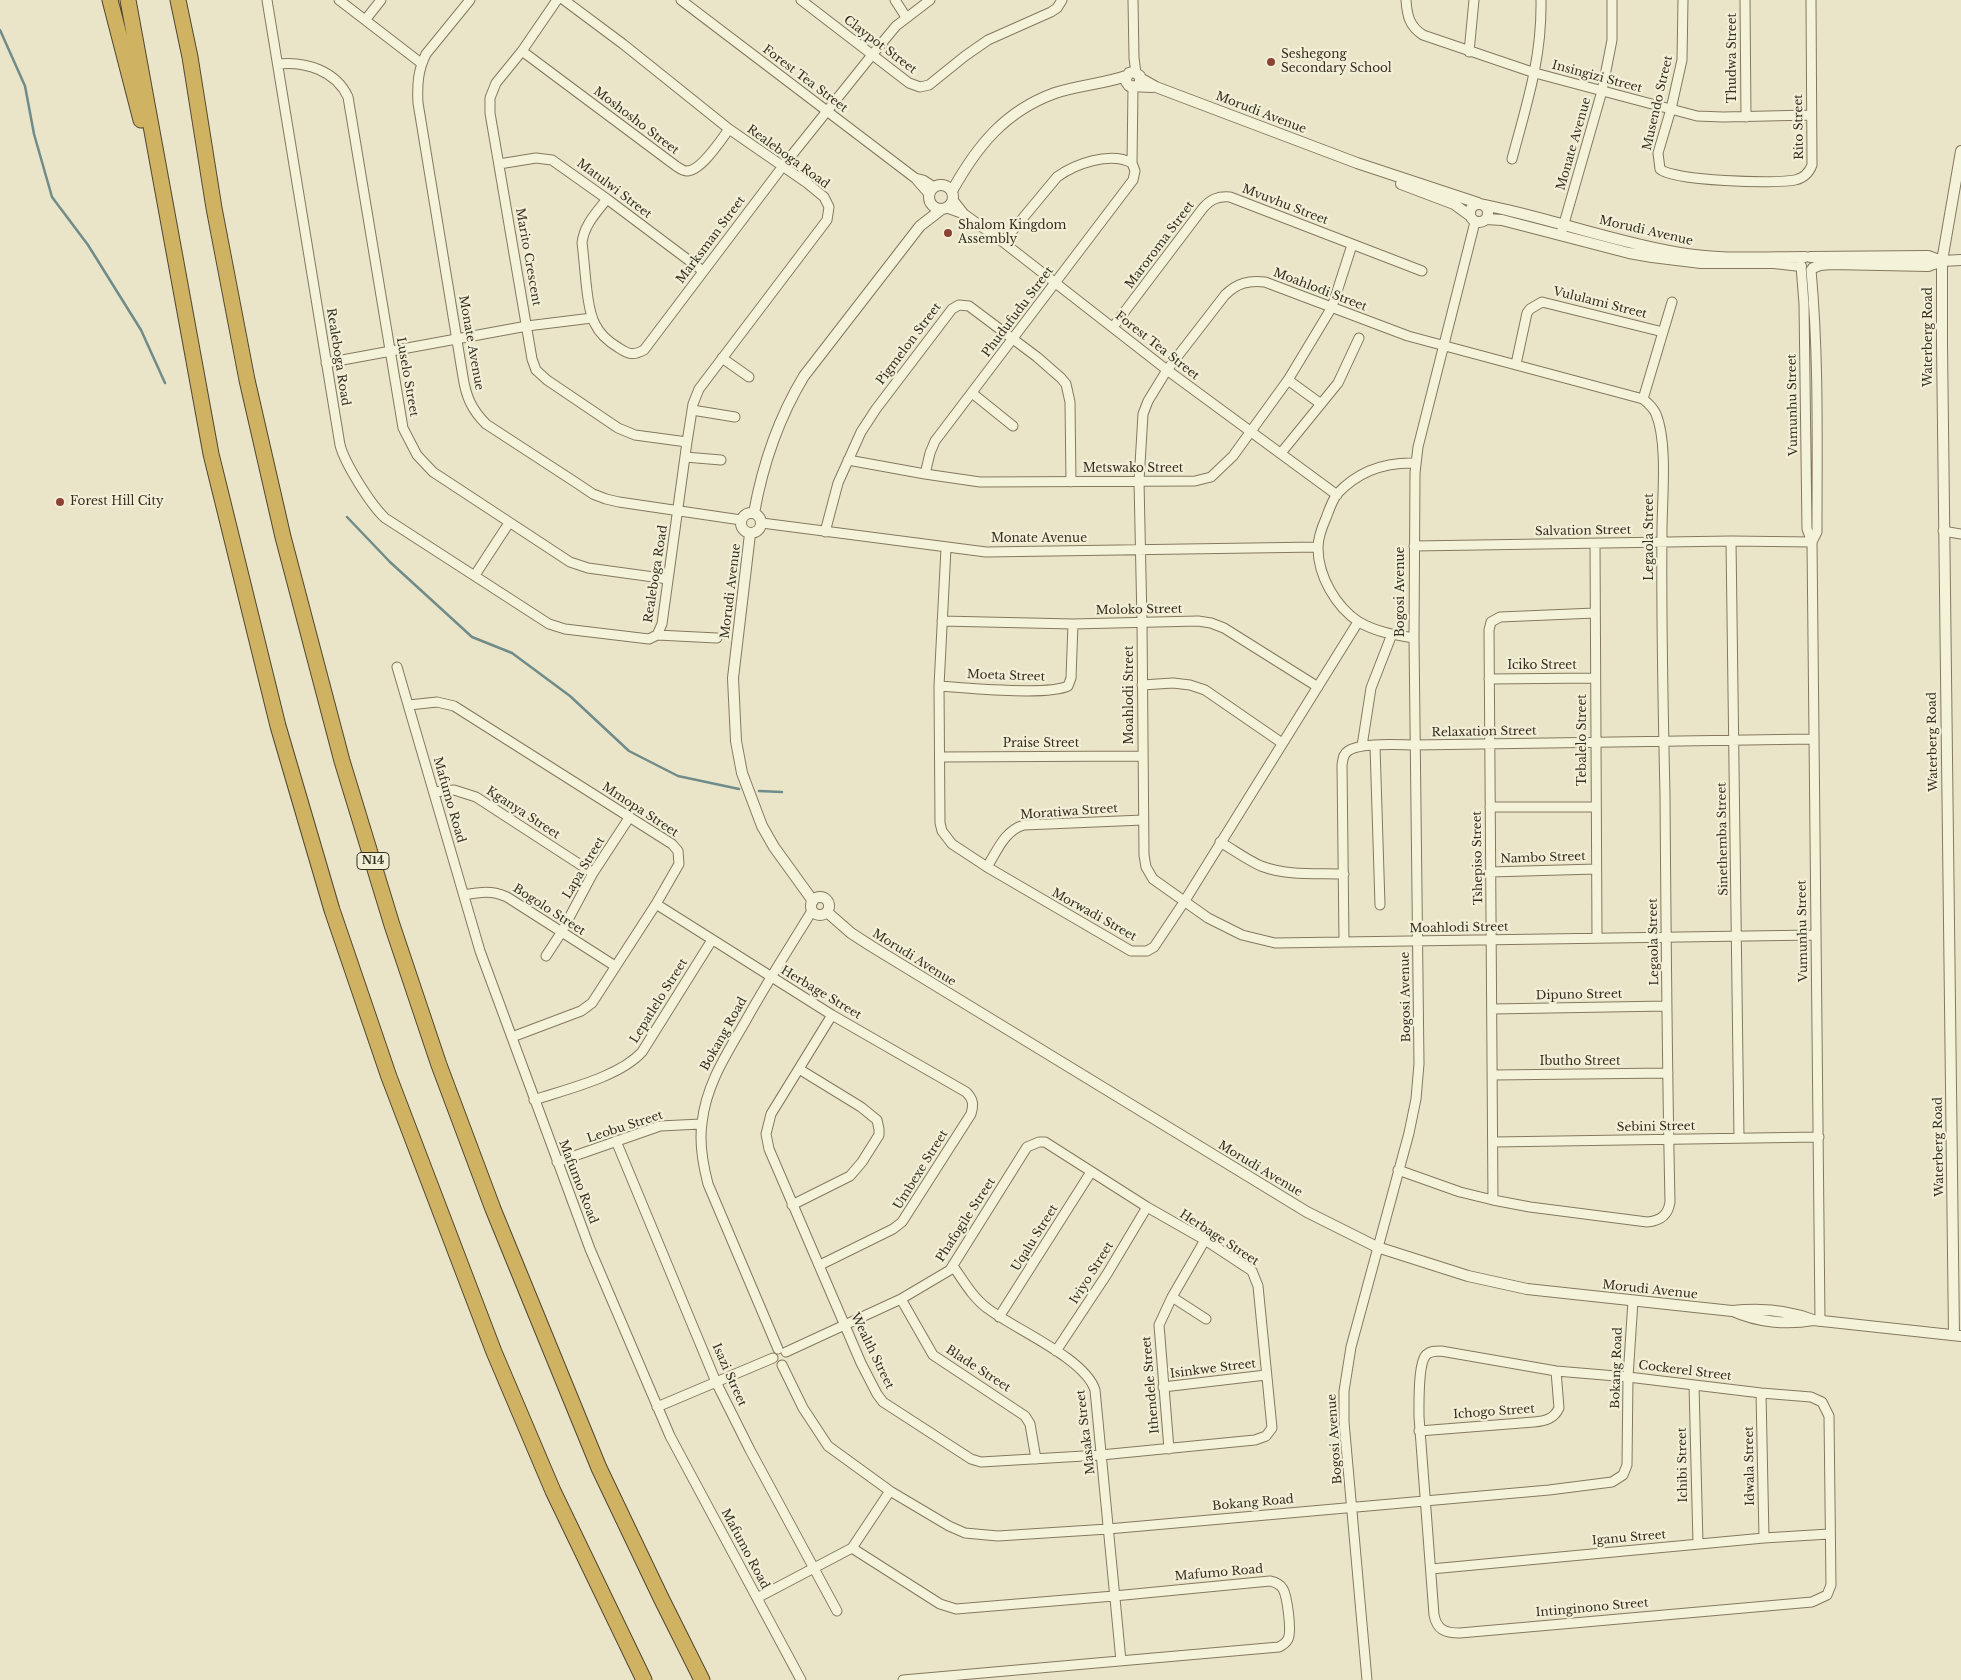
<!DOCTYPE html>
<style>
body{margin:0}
canvas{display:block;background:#eae5c8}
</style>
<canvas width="1961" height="1680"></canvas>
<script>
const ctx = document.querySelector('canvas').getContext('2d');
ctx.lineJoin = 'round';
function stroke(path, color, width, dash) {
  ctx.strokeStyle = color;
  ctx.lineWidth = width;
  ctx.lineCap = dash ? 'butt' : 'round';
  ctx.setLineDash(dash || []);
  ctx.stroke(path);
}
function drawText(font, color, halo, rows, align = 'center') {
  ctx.font = font + ' "Libre Baskerville",serif';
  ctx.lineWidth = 4.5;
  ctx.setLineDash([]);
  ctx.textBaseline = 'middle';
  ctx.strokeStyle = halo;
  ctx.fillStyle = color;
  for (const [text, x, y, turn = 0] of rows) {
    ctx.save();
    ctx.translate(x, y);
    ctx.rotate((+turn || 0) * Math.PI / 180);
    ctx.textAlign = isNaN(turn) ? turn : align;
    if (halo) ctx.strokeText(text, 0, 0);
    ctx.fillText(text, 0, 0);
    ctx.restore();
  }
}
stroke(new Path2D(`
 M0,30L25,86L34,134L52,197L88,245L141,330L165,383
 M347,517L390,562L472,637L512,653L570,696L629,751L678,776L739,789
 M759,791L782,792`), '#708c8a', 2.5);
const minor = new Path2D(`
 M267,0L340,445C345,464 371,505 385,518L549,624L565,629L649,639L657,635L662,624L687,442L693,404L699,389L827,220L829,207L824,197L807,183L729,129L623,44L564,0
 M339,0L421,63
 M470,0L426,54C418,70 417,85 418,103L463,377C466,397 472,410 486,424L575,482L593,494L606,499L619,502L741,520
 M557,0L522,51L496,83L490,98V113L532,359L536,370L547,380L618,428L635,435L687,442
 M681,0L915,178L929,194
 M801,0L909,83L920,87L929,85L965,56L988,40L1051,12L1057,8L1062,0
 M895,0L906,17
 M1133,0L1134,58L1136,73
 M1406,0C1407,15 1409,26 1423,35L1535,73L1697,116L1723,117L1811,115
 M1683,0L1682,60L1671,109L1658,153L1660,169C1672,181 1777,184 1795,180C1804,178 1809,173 1812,165L1811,0
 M1745,0L1746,117
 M366,19L381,0
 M522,51L676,166C679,168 683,171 687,171C701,171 721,140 729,129
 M1469,52L1474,0
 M278,64C306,61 336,71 348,97L403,428L417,455L433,472L570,562L588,568L668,579
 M1512,159C1527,103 1542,58 1541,0
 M1132,163L1133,88
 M499,164L536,158L552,160L607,199L703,271
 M915,178L923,180L934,187
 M607,199C596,213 584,225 582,243C585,263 586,308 595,324C600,335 609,342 619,348C628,354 633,356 644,350L783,166L872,55L896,26L930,0
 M953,200L964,214
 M947,208L964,214L1003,242L1167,370L1337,495
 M1561,234L1602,91L1612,40V0
 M1801,266L1804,304L1807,529L1812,542L1820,1321
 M1811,270C1819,357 1817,444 1817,532L1812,542
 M1113,327L1203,208C1211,199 1218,196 1230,197L1422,271
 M722,358L749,377
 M326,363L527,326L592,318
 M1516,364L1527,313L1530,309L1542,302L1663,332
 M1288,380L1321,404
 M972,393L1013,426
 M1643,399L1672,302
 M692,410L735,417
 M1281,453L1338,383L1359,338
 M685,457L721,460
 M848,460L925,474L980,482L1195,481L1211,477L1233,456L1288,380L1332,307L1352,245
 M925,474L930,453L935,441L1133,180L1135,171L1132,163C1110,151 1075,164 1057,177L1003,242
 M762,523L986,552L1318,547
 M1943,531L1961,534
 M825,532L838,483L861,432L876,409L952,309L959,305L969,306L1037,357L1061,378L1066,384L1070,402L1071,482
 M1731,541L1739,1137
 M1595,544L1597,937
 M1414,546L1731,541L1812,542
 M946,548L939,686L940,823L942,831L952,844L987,867L1131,951H1147L1154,947L1184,902L1358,622
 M475,575L509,523
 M942,621L1073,624L1198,621L1211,623L1224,628L1318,687
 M657,635L717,638
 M1414,638C1395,635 1376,632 1359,622C1336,607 1318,576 1318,548C1318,538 1322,527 1326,518C1329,510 1332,501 1337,494C1358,471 1386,462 1416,463
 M397,667L480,951L590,1249L670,1436L801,1680
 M1489,679L1595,678
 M1142,685L1173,683L1190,685L1205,690L1282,743
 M939,686C966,688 1048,696 1068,686L1071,678L1073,624
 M409,705L437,702L454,706L672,844L678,851L679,864L656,904L592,1003L581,1011L512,1037
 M1362,746L1371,688L1392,634
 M1375,746L1380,905
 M940,757L1142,756
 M434,792L454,790L476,797L593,873
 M1490,807H1596
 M1220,842C1234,850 1247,860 1261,866C1287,876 1316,873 1344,874
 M987,867C997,851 1005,830 1024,825L1143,820
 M1490,872L1596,869
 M464,895C480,892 492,890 507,897L615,966
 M656,904L832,1015L966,1092C973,1099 974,1104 971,1114L902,1222L893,1229L820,1265
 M1344,942L1342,765C1343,759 1343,754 1348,751C1360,742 1400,745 1415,745L1813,739
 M546,956L561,933L593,873L629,818
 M1492,1009L1667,1006
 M1493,1075L1668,1073
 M534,1100C567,1089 619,1077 642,1052L712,940
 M616,1141L716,1382L750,1450L837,1611
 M1494,1142L1819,1137
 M557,1162L660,1126L701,1124
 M1398,1170L1460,1192L1493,1200L1530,1207L1647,1222C1661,1221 1668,1215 1670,1202C1667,1066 1666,931 1665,795C1663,707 1661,619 1662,531C1662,499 1668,443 1656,414C1653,407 1648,403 1643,399L1408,336L1265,282C1249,280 1237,283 1225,295L1167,370L1148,401L1143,414L1139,481L1142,622L1144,855L1146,867L1153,879L1208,918L1242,935L1275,943L1815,935
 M1493,1200L1489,630L1491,622L1500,617L1595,613
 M792,1205L850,1176L862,1162L879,1135V1129L877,1120L861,1107L799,1069
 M953,1266C963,1280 973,1298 987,1308C1014,1329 1085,1358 1095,1390L1121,1661
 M1172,1297L1206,1319
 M901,1299L933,1355L1025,1416L1030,1424L1036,1459
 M999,1317L1091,1172
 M778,1349L708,1184C703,1165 699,1143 702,1123C706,1085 726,1055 745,1022C766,984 789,948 812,911
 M1056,1351L1107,1274L1147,1207
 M1441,1351L1556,1371L1628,1377L1761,1393L1811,1397L1822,1402L1829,1416L1831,1585L1827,1595L1812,1602L1460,1633C1445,1633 1437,1630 1434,1615L1419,1417C1419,1404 1418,1364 1426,1355C1430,1351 1435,1351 1441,1351Z
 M786,1352L901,1299L950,1270L1027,1147L1039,1142H1045L1147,1207L1205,1240L1252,1271L1258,1286L1272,1428L1266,1436L1255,1440L1101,1455L981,1462L971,1459L883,1402L877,1394L861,1363L769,1149L766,1134L771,1114L832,1015
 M782,1365L803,1408L828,1446L890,1491L949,1526L965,1533L998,1536L1108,1529L1549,1490L1612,1482L1623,1475L1627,1465L1628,1377L1633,1301
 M1694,1385L1698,1544
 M1163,1387L1266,1375
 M1761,1393L1764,1538
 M657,1407L773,1358
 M1419,1431L1534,1422C1545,1421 1554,1419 1559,1408L1556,1371
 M1169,1449L1159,1325L1172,1297L1205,1240
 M852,1548L940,1604L956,1609L1114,1596L1270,1581C1275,1582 1280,1584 1283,1589C1287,1596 1292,1631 1288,1639C1286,1643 1283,1645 1279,1647L903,1680
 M1431,1569L1764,1538L1829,1534
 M757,1598L852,1548L890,1491
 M1367,1680L1344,1422V1391L1351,1347L1409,1133L1416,1099L1419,1064L1414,638L1415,473L1418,447L1475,222`);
const tertiary = new Path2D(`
 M1140,78L1156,87L1357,163L1478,203
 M1137,86L1140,83V76L1134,72L1129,73L1125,80L1129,86L1152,87
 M1401,184L1454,204L1469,215
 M929 197a12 12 0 1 1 24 0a12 12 0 1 1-24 0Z
 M952,191C977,146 1005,111 1055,93C1079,85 1103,84 1126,76
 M1470 213a9 9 0 1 1 18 0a9 9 0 1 1-18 0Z
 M1484,205C1550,218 1613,242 1680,253C1719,260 1765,257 1805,257
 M1486,219L1502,220L1629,253L1652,257L1701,263H1774L1801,266
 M1810,257L1928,256L1942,261L1961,260
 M1813,268L1820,265L1832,264L1928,266L1942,261
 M741 523a10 10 0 1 1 20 0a10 10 0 1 1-20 0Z
 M754,513C763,463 778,419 804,376L920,226L942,209
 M750,534L733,678L736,741L742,773L762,826L774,847L813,901
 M811 906a9 9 0 1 1 18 0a9 9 0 1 1-18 0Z
 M827,912L851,933L871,946L1307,1212L1377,1247L1468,1276L1527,1289L1732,1311C1759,1308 1788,1310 1813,1320
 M1733,1311C1757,1322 1787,1325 1813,1320L1961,1336
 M1954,1335L1942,344V261L1961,151`);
const motorway = new Path2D(`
 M110,0L141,120
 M128,0L211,454L278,726L332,910L389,1077L494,1352L553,1491L644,1680
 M178,0L190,57L214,208L247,380L283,537L342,761L392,925L439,1065L493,1209L599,1468L661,1598L702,1680`);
stroke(minor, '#84795f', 11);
stroke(tertiary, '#84795f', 12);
stroke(motorway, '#524732', 17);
stroke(minor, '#f5f2da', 9);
stroke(tertiary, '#f5f2da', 10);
stroke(motorway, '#cfb262', 15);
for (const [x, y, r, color] of [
 [1271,62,5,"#8c4335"],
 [948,233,5,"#8c4335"],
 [60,502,5,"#8c4335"]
]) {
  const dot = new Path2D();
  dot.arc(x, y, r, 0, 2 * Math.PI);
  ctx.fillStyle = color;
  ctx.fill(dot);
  stroke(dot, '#f2efd7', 2);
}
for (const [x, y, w] of [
 [373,861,32]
]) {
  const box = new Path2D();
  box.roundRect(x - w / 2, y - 8.5, w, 17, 4);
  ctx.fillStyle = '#f2efd7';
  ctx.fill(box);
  stroke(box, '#362f21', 1);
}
drawText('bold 11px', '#362f21', null, [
 ["N14",373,861]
]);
drawText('12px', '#362f21', '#f2efd7', [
 ["Claypot Street",880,45,37],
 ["Thudwa Street",1733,58,-90],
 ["Insingizi Street",1597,77,15],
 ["Forest Tea Street",805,79,37],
 ["Musendo Street",1658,103,-77],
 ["Morudi Avenue",1261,113,21],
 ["Moshosho Street",636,121,37],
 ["Rito Street",1799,127,-91],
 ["Monate Avenue",1574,144,-74],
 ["Realeboga Road",788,157,36],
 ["Matulwi Street",614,189,37],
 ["Mvuvhu Street",1285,205,21],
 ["Morudi Avenue",1646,231,13],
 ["Marksman Street",711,240,-53],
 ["Maroroma Street",1160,245,-53],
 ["Marito Crescent",528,257,80],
 ["Moahlodi Street",1320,290,21],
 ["Vululami Street",1600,303,14],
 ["Phudufudu Street",1018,312,-53],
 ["Waterberg Road",1929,337,-90],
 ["Monate Avenue",471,343,80],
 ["Pigmelon Street",909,344,-53],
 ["Forest Tea Street",1157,346,38],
 ["Realeboga Road",338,357,81],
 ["Luselo Street",407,377,80],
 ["Vumunhu Street",1793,405,-91],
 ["Metswako Street",1133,469],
 ["Salvation Street",1583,531,-1],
 ["Legaola Street",1650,537,-90],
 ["Monate Avenue",1039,539],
 ["Realeboga Road",656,574,-81],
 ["Morudi Avenue",731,591,-83],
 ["Bogosi Avenue",1401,592,-90],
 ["Moloko Street",1139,610,-1],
 ["Iciko Street",1542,666],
 ["Moeta Street",1006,676,2],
 ["Moahlodi Street",1130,695,-90],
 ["Relaxation Street",1484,732,-1],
 ["Tebalelo Street",1583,740,-90],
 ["Waterberg Road",1933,742,-91],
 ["Praise Street",1041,744],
 ["Mafumo Road",449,800,74],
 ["Mmopa Street",640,810,33],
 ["Moratiwa Street",1069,812,-4],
 ["Kganya Street",523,813,33],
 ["Sinethemba Street",1723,839,-91],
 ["Tshepiso Street",1478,858,-91],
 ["Nambo Street",1543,858,-2],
 ["Lapa Street",584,868,-59],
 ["Bogolo Street",549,910,33],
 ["Morwadi Street",1094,915,29],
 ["Moahlodi Street",1459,928,-1],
 ["Vumunhu Street",1803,931,-91],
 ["Legaola Street",1654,942,-91],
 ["Morudi Avenue",914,958,32],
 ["Herbage Street",821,993,31],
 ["Dipuno Street",1579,995,-1],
 ["Bogosi Avenue",1406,997,-91],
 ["Lepatlelo Street",659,1001,-58],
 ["Bokang Road",724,1034,-61],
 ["Ibutho Street",1580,1062],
 ["Leobu Street",625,1127,-18],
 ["Sebini Street",1656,1127,-1],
 ["Waterberg Road",1939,1147,-91],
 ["Morudi Avenue",1260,1169,31],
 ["Umbexe Street",921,1170,-58],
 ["Mafumo Road",578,1182,69],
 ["Phafogile Street",966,1220,-57],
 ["Uqalu Street",1035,1238,-58],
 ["Herbage Street",1219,1238,33],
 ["Iviyo Street",1092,1273,-58],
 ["Morudi Avenue",1650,1290,6],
 ["Wealth Street",872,1351,64],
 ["Bokang Road",1617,1368,-88],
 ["Blade Street",978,1369,33],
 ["Isinkwe Street",1213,1369,-7],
 ["Cockerel Street",1685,1371,7],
 ["Isazi Street",729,1375,66],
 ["Ithendele Street",1151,1385,-95],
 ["Ichogo Street",1494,1412,-4],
 ["Masaka Street",1086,1432,-97],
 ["Bogosi Avenue",1335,1439,-94],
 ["Ichibi Street",1683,1465,-91],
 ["Idwala Street",1750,1466,-91],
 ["Bokang Road",1253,1503,-5],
 ["Iganu Street",1629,1538,-5],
 ["Mafumo Road",745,1549,62],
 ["Mafumo Road",1219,1573,-5],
 ["Intinginono Street",1592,1608,-5]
]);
drawText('12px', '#362f21', '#f2efd7', [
 ["Seshegong",1281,55],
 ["Secondary School",1281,69],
 ["Shalom Kingdom",958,226],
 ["Assembly",958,240],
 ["Forest Hill City",70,502]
], 'left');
</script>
